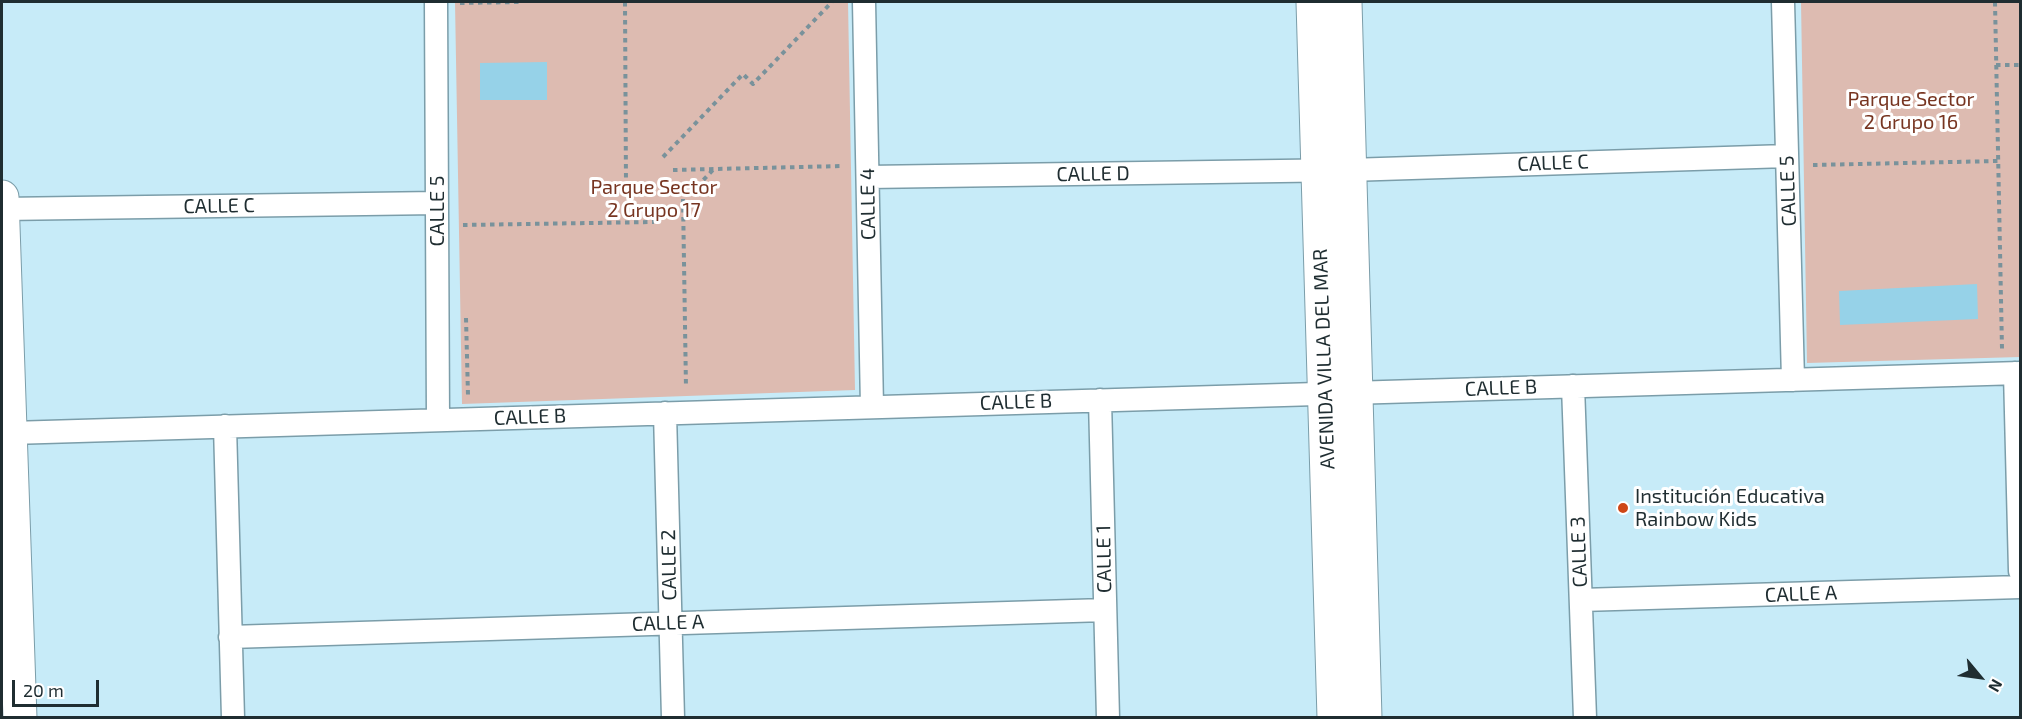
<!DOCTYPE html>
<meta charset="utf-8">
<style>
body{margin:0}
#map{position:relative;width:2022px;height:719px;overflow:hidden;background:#c7ebf8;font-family:"Exo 2",sans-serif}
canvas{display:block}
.frame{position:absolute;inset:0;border:3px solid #1f2d31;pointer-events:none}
.north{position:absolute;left:1950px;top:647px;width:60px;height:60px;-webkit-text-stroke:4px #fff;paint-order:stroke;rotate:119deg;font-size:16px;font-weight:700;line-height:24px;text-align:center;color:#1f2d31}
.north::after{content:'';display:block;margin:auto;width:21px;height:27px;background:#1f2d31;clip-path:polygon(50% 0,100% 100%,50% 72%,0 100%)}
.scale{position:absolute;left:12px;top:680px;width:87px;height:27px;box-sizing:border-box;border:3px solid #1f2d31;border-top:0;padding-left:8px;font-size:18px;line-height:21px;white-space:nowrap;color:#1f2d31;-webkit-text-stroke:4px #fff;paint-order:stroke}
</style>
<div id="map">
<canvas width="2022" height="719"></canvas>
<div class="frame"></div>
<div class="north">N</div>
<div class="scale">20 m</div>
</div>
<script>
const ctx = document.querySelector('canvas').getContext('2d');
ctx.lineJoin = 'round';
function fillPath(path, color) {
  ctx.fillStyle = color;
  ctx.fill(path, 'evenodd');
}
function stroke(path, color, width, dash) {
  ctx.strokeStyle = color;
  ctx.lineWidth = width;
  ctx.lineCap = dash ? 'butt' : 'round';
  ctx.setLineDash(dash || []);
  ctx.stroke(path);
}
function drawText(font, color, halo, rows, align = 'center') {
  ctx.font = font + ' "Exo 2",sans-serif';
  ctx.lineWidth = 6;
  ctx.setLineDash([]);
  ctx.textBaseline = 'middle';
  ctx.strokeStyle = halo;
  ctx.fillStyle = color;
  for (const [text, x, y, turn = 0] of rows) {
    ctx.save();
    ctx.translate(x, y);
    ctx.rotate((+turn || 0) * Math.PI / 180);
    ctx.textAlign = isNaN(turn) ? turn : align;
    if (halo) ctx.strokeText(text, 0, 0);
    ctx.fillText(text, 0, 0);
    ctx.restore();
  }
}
fillPath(new Path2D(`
 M455,2H848L855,390L462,404Z
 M1801,2H2020V357L1807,363Z`), '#ddbbb1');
fillPath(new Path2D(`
 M547,62V100H480V63Z
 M1977,284L1978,319L1840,325L1839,291Z`), '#96d2e8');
const street = new Path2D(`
 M436,2L438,420
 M864,2L872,407
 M1783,2L1793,380
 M868,177L1349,170L1787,156
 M2,209L437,203
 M2015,373L2020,571
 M1573,386L1585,718
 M1100,400L1108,718
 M665,413L673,718
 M225,426L233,718
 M11,433L2020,373
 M1581,600L2020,587
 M230,637L1105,610`);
const secondary = new Path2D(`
 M1313,2L1334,718
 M1345,2L1365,718
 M2,197L20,718`);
stroke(street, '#7b9da9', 25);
stroke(secondary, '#7b9da9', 35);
stroke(new Path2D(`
 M625,2L626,186
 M1995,2L2002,349
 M460,3L519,2
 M1996,65H2020
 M663,157L743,74L753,84L832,2
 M1813,165L1998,161
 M673,170L843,166
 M691,193L713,170
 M683,199L686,388
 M463,225L654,222
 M466,318L468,395`), '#79929b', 4, [4.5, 4.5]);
stroke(street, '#fff', 22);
stroke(secondary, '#fff', 33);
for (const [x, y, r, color] of [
 [1623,508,6,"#ce4616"]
]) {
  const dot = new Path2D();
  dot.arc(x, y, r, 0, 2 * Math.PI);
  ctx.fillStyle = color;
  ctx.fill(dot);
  stroke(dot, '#fff', 2);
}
drawText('20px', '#773521', '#fff', [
 ["Parque Sector",1911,99],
 ["2 Grupo 16",1911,122],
 ["Parque Sector",654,187],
 ["2 Grupo 17",654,210]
]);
drawText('20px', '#1f2d31', '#fff', [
 ["CALLE C",1553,163,-2],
 ["CALLE D",1093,174,-1],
 ["CALLE 5",1788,191,-92],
 ["CALLE 4",868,204,-91],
 ["CALLE C",219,206,-1],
 ["CALLE 5",437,211,-90],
 ["AVENIDA VILLA DEL MAR",1324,359,-92],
 ["CALLE B",1501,388,-2],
 ["CALLE B",1016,402,-2],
 ["CALLE B",530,417,-2],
 ["CALLE 3",1579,552,-92],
 ["CALLE 1",1104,559,-91],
 ["CALLE 2",669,565,-91],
 ["CALLE A",1801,594,-2],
 ["CALLE A",668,623,-2]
]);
drawText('20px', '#1f2d31', '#fff', [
 ["Institución Educativa",1635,496],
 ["Rainbow Kids",1635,519]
], 'left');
</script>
